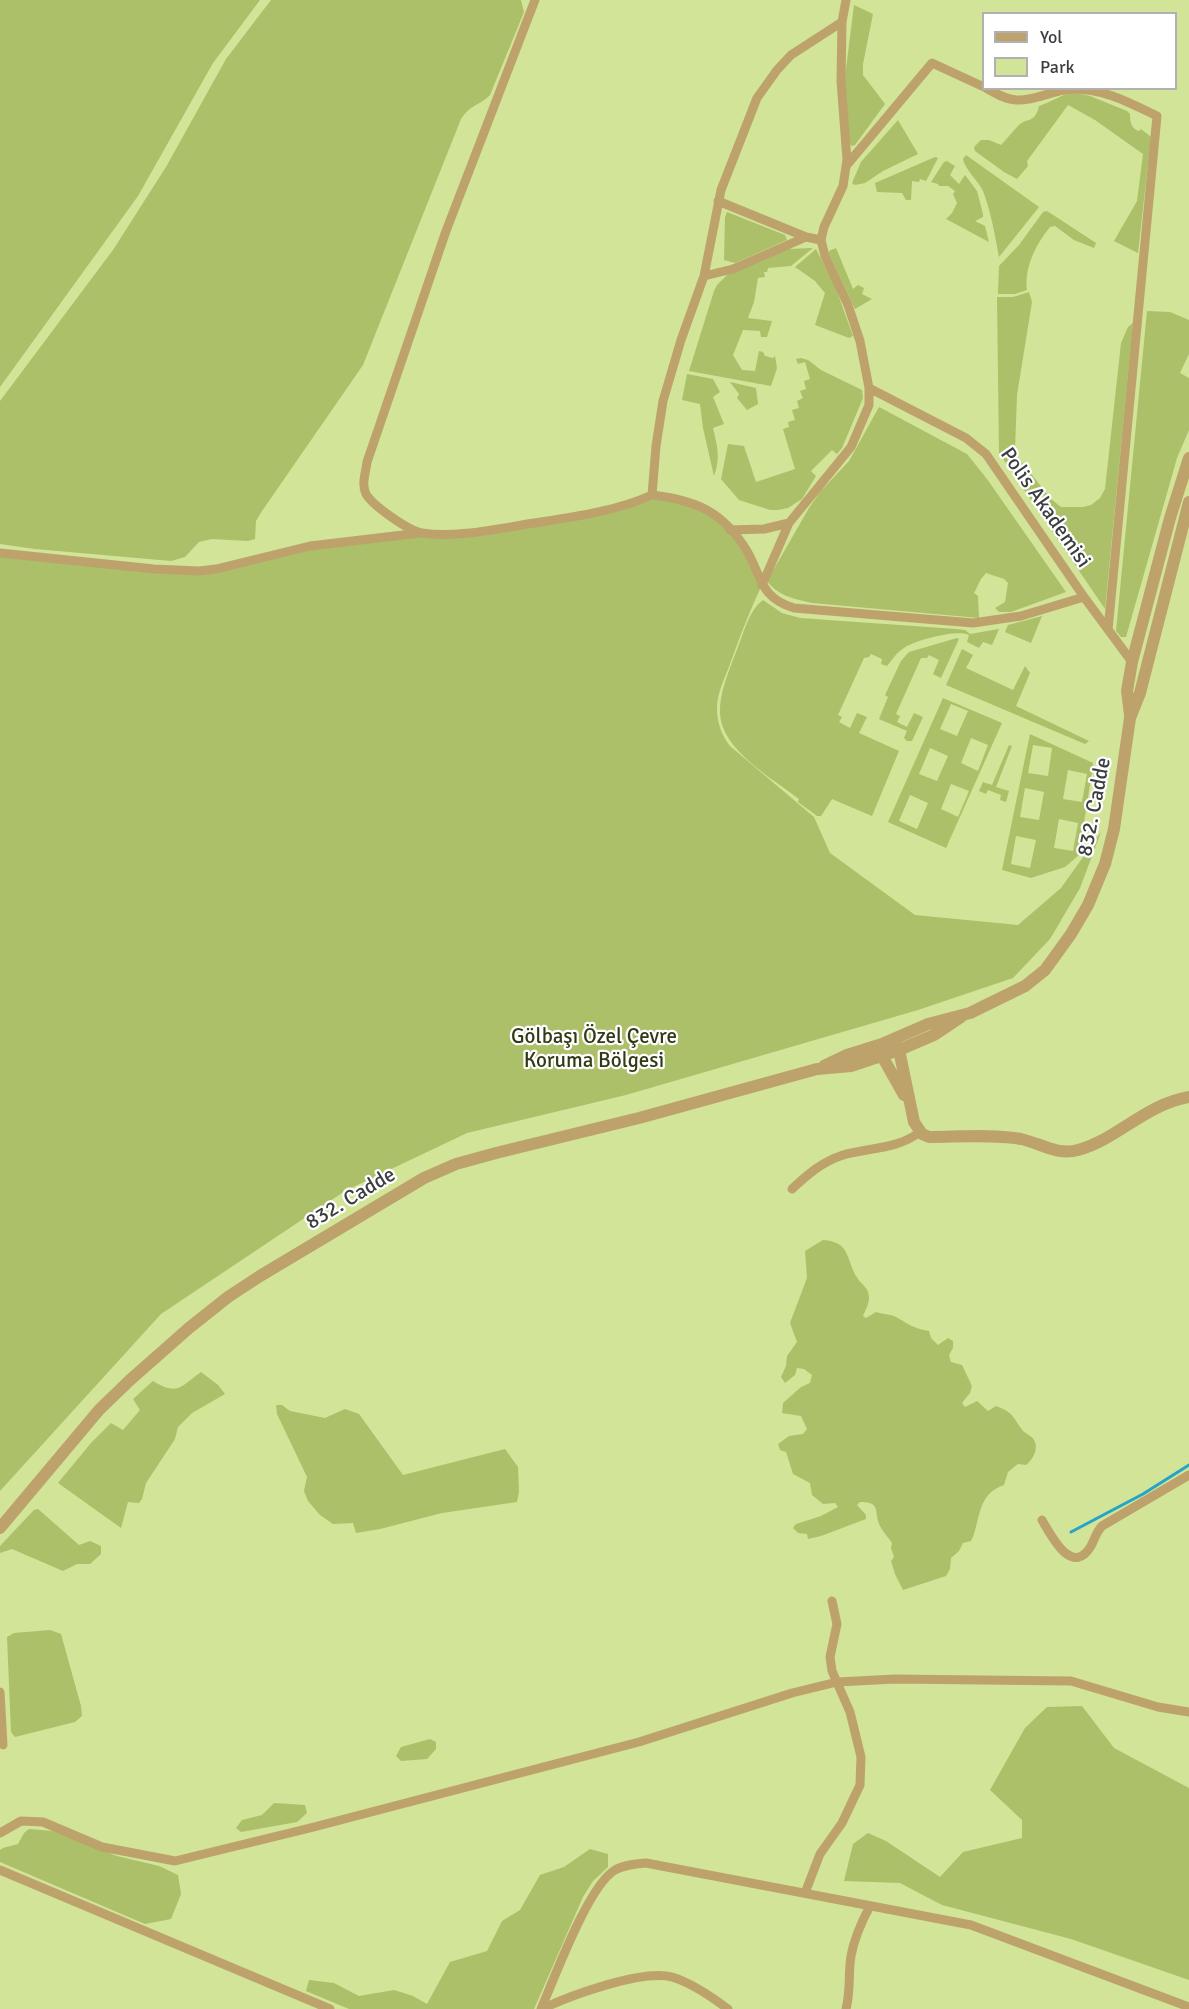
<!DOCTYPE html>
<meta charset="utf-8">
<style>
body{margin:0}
#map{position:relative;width:1189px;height:2009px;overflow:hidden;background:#e9edf8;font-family:Signika,sans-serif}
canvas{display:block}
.legend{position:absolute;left:982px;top:12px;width:195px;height:78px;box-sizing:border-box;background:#fff;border:2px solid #b1b1b3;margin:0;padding:8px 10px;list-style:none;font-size:18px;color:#3b3d41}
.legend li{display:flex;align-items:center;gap:12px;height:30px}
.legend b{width:30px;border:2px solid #b1b1b3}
</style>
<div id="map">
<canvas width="1189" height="2009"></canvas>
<ul class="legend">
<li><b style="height:8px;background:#bea26c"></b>Yol</li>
<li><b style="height:16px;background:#d1e498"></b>Park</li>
</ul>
</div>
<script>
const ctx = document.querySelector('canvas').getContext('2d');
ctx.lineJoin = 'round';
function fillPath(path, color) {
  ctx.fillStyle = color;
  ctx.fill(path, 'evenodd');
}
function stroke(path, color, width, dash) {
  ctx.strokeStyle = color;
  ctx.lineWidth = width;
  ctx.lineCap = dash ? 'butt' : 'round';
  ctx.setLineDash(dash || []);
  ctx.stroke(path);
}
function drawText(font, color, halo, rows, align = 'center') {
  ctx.font = font + ' Signika,sans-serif';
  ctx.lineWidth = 4.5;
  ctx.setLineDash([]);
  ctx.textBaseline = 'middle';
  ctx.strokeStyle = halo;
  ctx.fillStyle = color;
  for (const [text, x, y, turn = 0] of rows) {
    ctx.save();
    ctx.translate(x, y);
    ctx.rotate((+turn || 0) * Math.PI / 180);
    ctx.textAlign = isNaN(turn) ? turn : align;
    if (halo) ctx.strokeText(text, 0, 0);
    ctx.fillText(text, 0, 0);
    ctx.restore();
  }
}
fillPath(new Path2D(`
 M0,0H1189V2009H0ZM984,14H1176V88H984Z`), '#d1e498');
fillPath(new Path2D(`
 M0,0H260L213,63L138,196L0,387Z
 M271,0H521L524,12L490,95C479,106 471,104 461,119L363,365L262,511L256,521L255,539L248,541L212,539L199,542L185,557L171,561L35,549L0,544V401L113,250L166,167L226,59Z
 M854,5L873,14L863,64V75L885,104L855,145L852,146L849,143L844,85Z
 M1073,92L1090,96L1127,111L1130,114C1130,121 1131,129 1139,131L1141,129L1151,137L1138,253L1114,241L1137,201L1143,154L1095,120L1068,105L1027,161L1028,166L1017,179L1004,172L975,151L974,147L981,140H989L1001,145C1007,139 1012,132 1018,126C1027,117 1035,124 1039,106C1052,102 1060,95 1073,92Z
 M898,120L918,154L883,171L865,183L855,185L852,183L861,162Z
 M966,155L1039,207L999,257C995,235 991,212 983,191C978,180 965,170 963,159Z
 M935,157L938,158L926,181L920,179L919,182L912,181L911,200H906L902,193L877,192L875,183Z
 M947,161L955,166L950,175L959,184L965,175L977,191L983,214V217L975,221L985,226L989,242L946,219L952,213L957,203L953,194L955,191L948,186H939L938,184L931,182L944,162Z
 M1047,211L1096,243L1094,248L1074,240L1055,226L1050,227C1036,244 1024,268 1027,290L1015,294H998L999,266L1019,245L1043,212Z
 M727,212L785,235L787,240L735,263L724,260L725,217Z
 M813,248L791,266L768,268L767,272H764L765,277L758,278L754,302L748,318L772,321L767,337H761L760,331L743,330L733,355L742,370L755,371L759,351L763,352L765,356L773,358L775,356L777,368L771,386L689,371L714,291L717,285L727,275L788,249Z
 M836,248L853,289L858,285L864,288L862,294L872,299L855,309L829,254V251Z
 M816,249L835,286L853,336L849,338L815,325L825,293L815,281L795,267Z
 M1029,292L1032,302L1017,395L1015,449L1017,456L1051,499L1061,507H1083L1091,505L1100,498L1105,489L1121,343L1128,327L1133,323L1105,609L999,453L997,297H1013Z
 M1147,311L1170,312L1189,320V354L1180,373L1189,378V430L1177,458L1126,637H1121L1116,631Z
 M801,358L808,360L821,370L862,390L863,398L842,448L837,454L832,450L811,471L816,476L802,499L788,508L778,510H770L739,500L721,479L728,444L744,446L756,482L795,469L783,429L789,427L788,422L795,420L792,410L799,408L797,401L803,398L800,391L806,389L804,381L810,379L805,362L798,364L796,359Z
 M687,374L713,379L720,392L713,397L724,424L713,428C717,445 721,458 714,476L703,428L700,404L682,400Z
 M730,382L756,388L758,404L747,410L737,398L739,394Z
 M879,407L967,454L987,479L1066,592L1011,612H999L995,608L1005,602L1008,583L1004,579L986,573L981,579L974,593L978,596L979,618L812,603C795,599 778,596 767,581L809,508L820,492L849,461Z
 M652,495L690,501L730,530L762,585C749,612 739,639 729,667C723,682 716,696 717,712C718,725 722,736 730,746L814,817L830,853L915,915L1018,925L1061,888L1101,832L1080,888L1050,939L1013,978L918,1010L626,1095L467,1133L345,1191L161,1314L0,1491V553L199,571L279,552L555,520Z
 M763,600L782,613L800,618L956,629L965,630L970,634L999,629L992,645L983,642L979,648L967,642L969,635C958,629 915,640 904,648C897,652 892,660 887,666L881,664L882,659L871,654L869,657L864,658L838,715L842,717L839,722L850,728L857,713L867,717L859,733L899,751L872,816L832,799L821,816H817L798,802L799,799C773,779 722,750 720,714C719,693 729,671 736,652C743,636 748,611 763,600Z
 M1042,616L1031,643L1005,632L1008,625Z
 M957,638L959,639L941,678L933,674L939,660L929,655L927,658H921L896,714L900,716L897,722L907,727L914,713L923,717L912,741H907L904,738L907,731L879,719L888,697L885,695L901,661L909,652Z
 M962,649L973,655L966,668L1013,690L1025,666L1030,673L1016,706L1089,741L1085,744L946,685Z
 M943,698L1002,723L946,848L888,822ZM951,704L968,711L957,736L940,729ZM971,738L988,745L978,771L961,763ZM930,748L948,756L937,781L919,774ZM951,784L969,791L958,817L941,809ZM910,795L928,803L917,829L899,821Z
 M1030,734L1093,763V765L1079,855L1065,867L1031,878L1002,870ZM1033,745L1052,748L1048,776L1028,773ZM1068,770L1087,774L1082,802L1063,799ZM1025,788L1044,792L1039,820L1020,817ZM1059,819L1078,823L1073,851L1054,848ZM1016,836L1036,840L1030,868L1011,864Z
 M1009,745L1012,746L996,787L1009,791L1006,802L1000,800L1001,795L988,790L986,794L979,791L983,782L992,785Z
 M823,1240C852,1242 845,1260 858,1279C863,1286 869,1288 869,1298C869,1304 865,1311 863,1316L866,1318L876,1312C882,1314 891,1314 896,1317C908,1324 915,1329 929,1331L931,1338L938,1345L948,1338L953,1341V1348L949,1355L951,1362L962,1365L972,1386L970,1393L962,1403L965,1407L977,1401L988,1411L996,1406C1014,1413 1012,1416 1023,1431C1026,1434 1032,1436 1034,1440C1039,1448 1033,1460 1026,1465L1018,1464L1008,1472L1004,1485C976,1494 981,1521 971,1541L963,1543L959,1551L951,1558L950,1569L946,1576L903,1590L895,1574L891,1561L894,1557L891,1548L892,1543C888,1537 883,1532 880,1526C873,1511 882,1502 860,1502L857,1505L866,1515V1519L821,1536L808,1539L807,1534L798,1533L793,1528L796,1524L821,1516L838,1507L835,1503L823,1504L812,1495L810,1483L793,1474L786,1452L780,1450L778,1444L789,1436L803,1434L807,1429L801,1416L782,1413L783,1403L801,1387L810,1383L812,1375L804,1369L797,1368L795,1375L785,1383L781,1377L786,1366L787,1356L797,1342L790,1323L807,1278L805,1251Z
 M201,1372L218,1385L225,1394L192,1413L178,1427L175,1439L146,1483L142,1499L139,1503L128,1502L121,1528L58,1483L91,1443L111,1423L123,1430L140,1410L133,1399L153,1381C178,1396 180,1387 201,1372Z
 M276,1405H282L290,1411L325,1418L345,1409L359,1414L403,1475L505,1449L518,1467L519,1492L517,1502L442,1513L380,1529L356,1533L353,1523L333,1524L320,1515L308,1501L304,1491L307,1477L277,1414Z
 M38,1509L79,1545L90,1541L101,1546V1554L90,1564H77L63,1571L12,1549L0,1553V1546L34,1510Z
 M50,1630L61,1634L81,1706L82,1716L75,1722L15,1737L11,1732L7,1637L14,1633Z
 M1082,1706L1114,1748L1189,1788V1980L1071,1939L942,1905L900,1883L844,1881L853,1844L868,1833L886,1841L940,1877L963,1852L1022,1838V1820L990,1790L1025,1728L1047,1707Z
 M430,1739L436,1742V1749L427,1759L401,1761L396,1756L401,1747Z
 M274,1803L305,1805L307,1813L297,1822L241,1832L236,1828L242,1820L262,1815Z
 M29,1829L53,1831L117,1856L159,1866L178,1875L181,1894L171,1919L145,1924L0,1862V1850L3,1848L18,1844L24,1833Z
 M590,1849L608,1854V1867L593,1881L583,1897L534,2009H349L306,1991L309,1980L334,1983L359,1996L394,1990L413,1996L427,2004L450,1962L487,1951L502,1921L520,1910L540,1875L564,1867Z`), '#abc068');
stroke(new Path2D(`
 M1071,1532L1143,1494L1189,1465`), '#25a4c9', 3);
stroke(new Path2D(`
 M535,0L446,231L367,462C366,472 361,484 366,494C373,506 409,531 422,533C452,538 492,530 522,525C565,518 612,513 652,495
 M986,88C995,93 1006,100 1017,100C1035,101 1053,90 1072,89C1103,88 1130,103 1157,116L1108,630
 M846,166L932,63L984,87
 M718,201L806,237L821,240
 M704,276L733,269L806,237
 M869,388L966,438L986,454L1084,597L1132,662
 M652,495L656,446L663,401L681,340L704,276L721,190L757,98L777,70L791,55L842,22L846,0
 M652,495C695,500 723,511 747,551C762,577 760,598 794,608L973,623L1021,616L1084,597
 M730,530L764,529L789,523
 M0,553L154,569L199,571L216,569L310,546L420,533
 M762,585L789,523L851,447L869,405V388L860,341L848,305L825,256L821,240L824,227L843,186L847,160L841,81L842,22
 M792,1189C808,1174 822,1162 843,1155C870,1147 896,1150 920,1132
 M1042,1520C1051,1535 1072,1578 1091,1546C1095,1539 1096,1532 1102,1526L1189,1475
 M0,1692L3,1745
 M0,1833L21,1821L43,1822L102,1847L175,1861L310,1828L639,1742L792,1693L837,1682L895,1679L1071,1681L1158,1707L1189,1712
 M0,1870L330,2009
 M805,1893L820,1854L842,1823L860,1785L861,1757L850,1712L832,1671L830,1657L837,1624L832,1601
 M541,2009C555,1977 588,1886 615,1870C624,1865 635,1864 646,1863L971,1925L1189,2007
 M542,2009C569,1996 642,1969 672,1977C692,1983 712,1997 728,2009
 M846,2009C851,1990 848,1973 851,1956C854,1939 862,1921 870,1906`), '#bea26c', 9);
stroke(new Path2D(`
 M1130,715L1127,691L1132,662L1170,518L1189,458
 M896,1045L899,1050L914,1122L922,1134L929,1137C957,1137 994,1134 1021,1139C1040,1143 1057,1156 1078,1150C1118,1139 1144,1105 1189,1097
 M882,1049V1056L904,1095
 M824,1066L847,1055L882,1044L928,1024L970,1013L1025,986L1045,970L1071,934L1088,905L1105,864L1114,829L1130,718L1140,693L1189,502
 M0,1528L99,1410L130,1380L189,1328L228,1297L260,1276L424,1178L456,1164L496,1153L639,1118L817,1069L851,1066L899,1050L934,1035L961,1017`), '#bea26c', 12);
drawText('21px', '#3b3d41', '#fff', [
 ["Polis Akademisi",1045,508,55],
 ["832. Cadde",1095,807,-79],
 ["832. Cadde",351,1199,-31]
]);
drawText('21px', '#323a15', '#fff', [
 ["Gölbaşı Özel Çevre",594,1037],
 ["Koruma Bölgesi",594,1061]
]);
</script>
